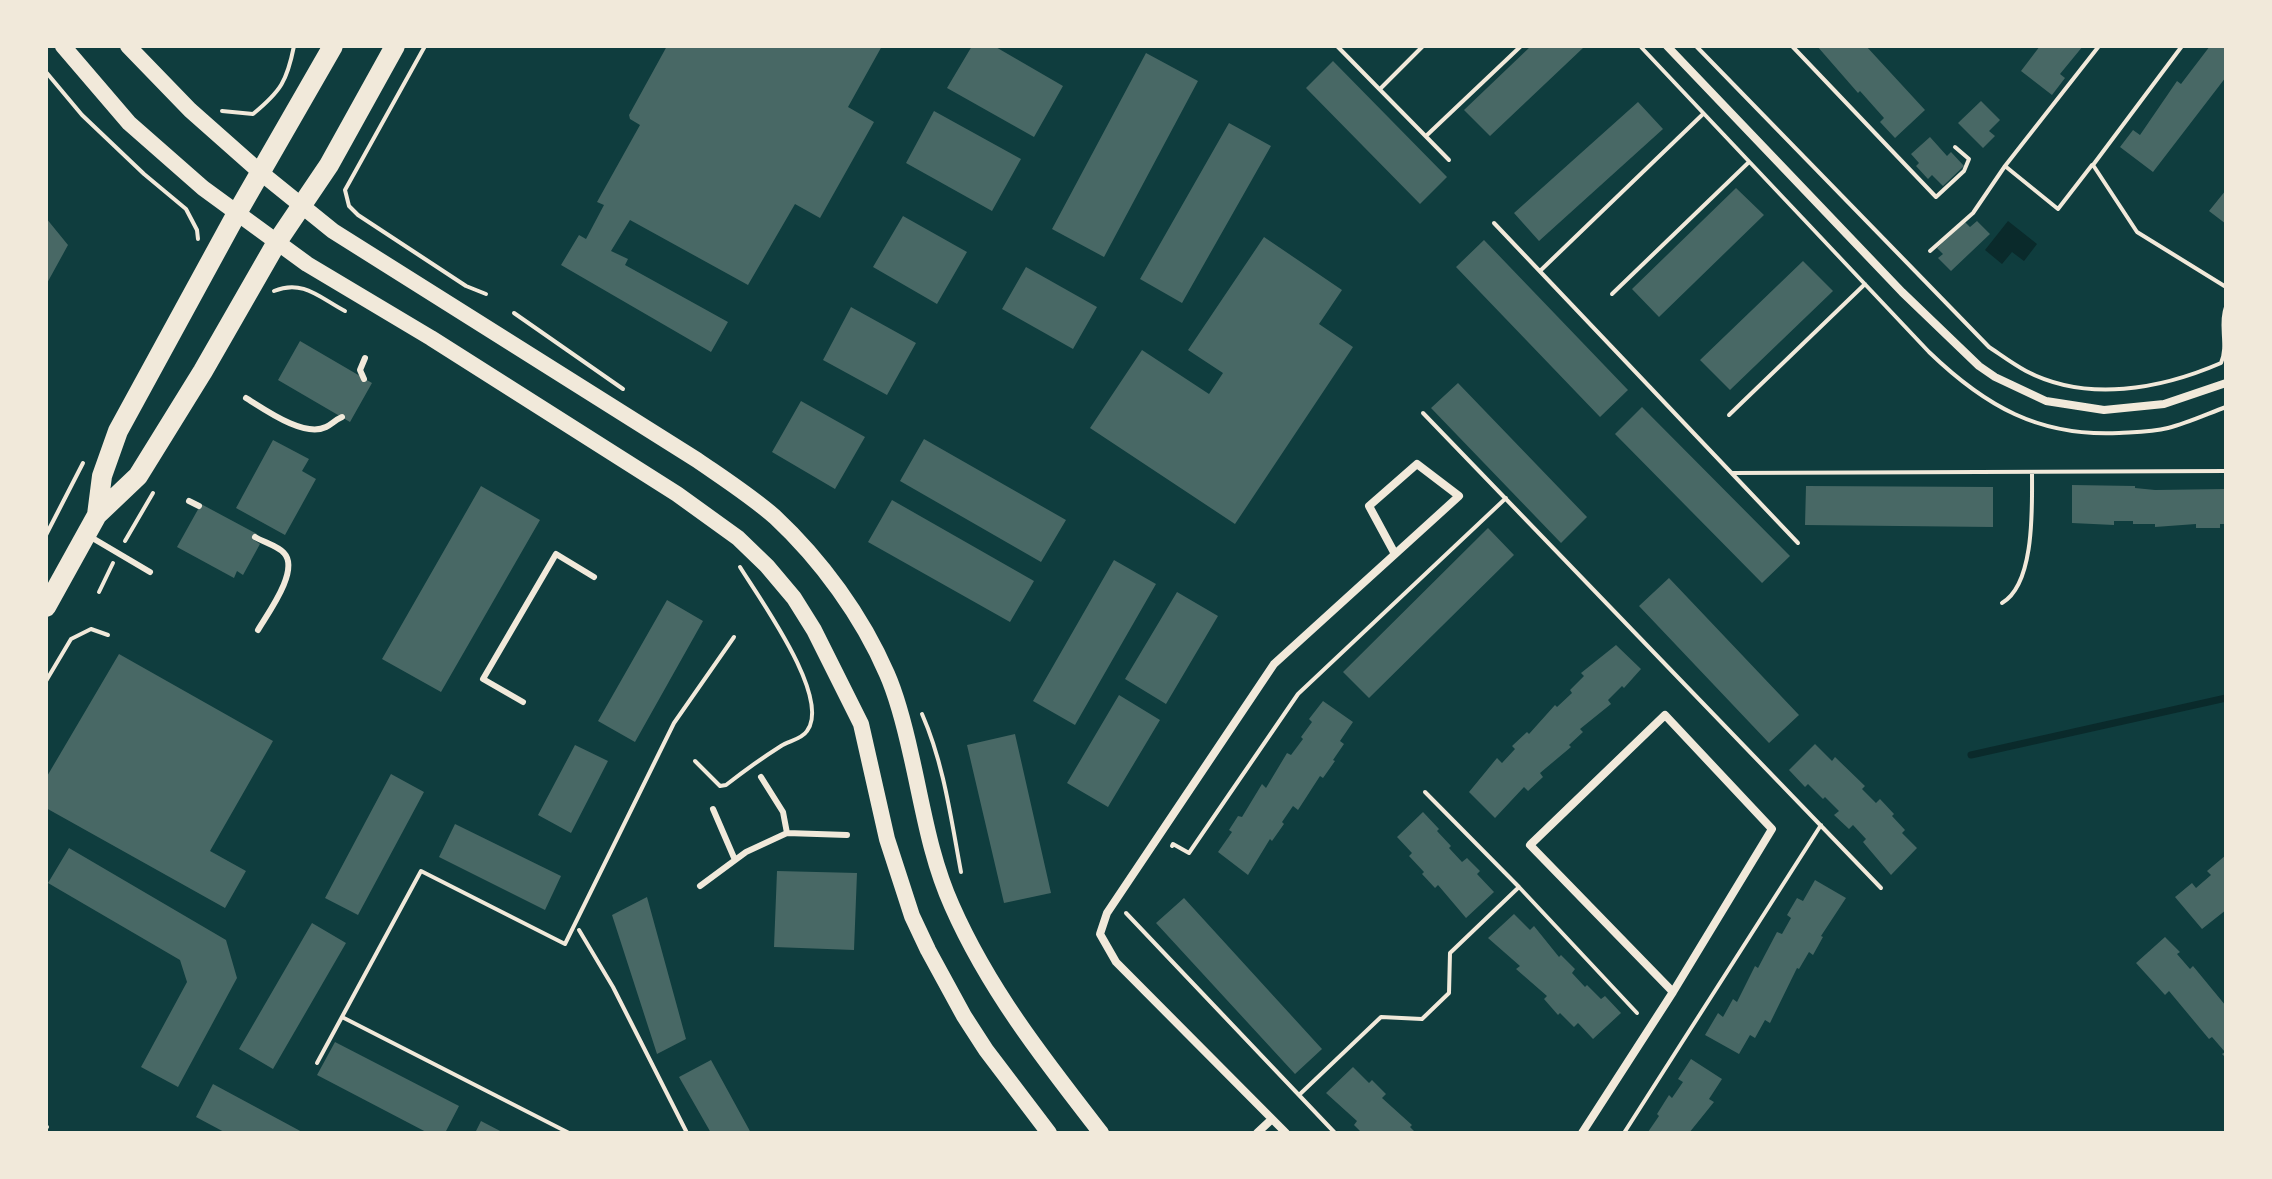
<!DOCTYPE html>
<style>
body{margin:0}
#map{position:relative;width:2272px;height:1179px;overflow:hidden;background:#0f3d3e;font-family:Inter,sans-serif}
canvas{display:block}
.frame{position:absolute;inset:0;border:48px solid #f1e9da;pointer-events:none}
</style>
<div id="map">
<canvas width="2272" height="1179"></canvas>
<div class="frame"></div>
</div>
<script>
const ctx = document.querySelector('canvas').getContext('2d');
ctx.lineJoin = 'round';
function fillPath(path, color) {
  ctx.fillStyle = color;
  ctx.fill(path, 'evenodd');
}
function stroke(path, color, width, dash) {
  ctx.strokeStyle = color;
  ctx.lineWidth = width;
  ctx.lineCap = dash ? 'butt' : 'round';
  ctx.setLineDash(dash || []);
  ctx.stroke(path);
}
fillPath(new Path2D(`
 M2008,221L2037,244L2024,261L2012,252L2002,264L1985,250Z`), '#0a2a2b');
stroke(new Path2D(`
 M1971,755L2226,698`), '#0a2a2b', 7);
fillPath(new Path2D(`
 M667,46H882L848,107L874,122L820,218L795,204L748,285L630,220L611,251L628,259L625,265L728,322L711,352L561,265L579,235L586,239L604,205L597,202L640,125L630,119L629,115Z
 M972,46H994L1063,86L1034,137L947,88Z
 M1531,46L1583,48L1490,136L1464,110Z
 M1817,46H1866L1925,110L1895,138L1880,122L1884,118L1860,91L1858,93Z
 M2040,46H2083L2060,74L2065,78L2052,95L2021,71Z
 M2210,46H2226V77L2153,172L2120,147L2133,130L2140,135L2177,81L2181,84Z
 M1146,53L1198,81L1104,257L1052,229Z
 M1333,61L1447,177L1420,204L1306,88Z
 M1981,101L2000,120L1989,131L1995,136L1983,148L1958,123Z
 M1638,102L1663,129L1539,241L1514,213Z
 M934,111L1021,159L992,211L906,163Z
 M1229,123L1271,146L1182,303L1140,279Z
 M1930,137L1947,156L1951,152L1964,166L1943,186L1932,175L1928,179L1916,166L1919,163L1911,154Z
 M1736,188L1764,215L1659,317L1632,289Z
 M2226,190V224L2209,211Z
 M903,216L967,252L937,304L873,267Z
 M46,218L68,245L46,285Z
 M1977,221L1990,234L1951,271L1938,258L1943,254L1937,248L1965,222L1970,227Z
 M1264,237L1342,290L1319,324L1353,347L1235,524L1090,428L1142,350L1209,394L1223,373L1188,350Z
 M1484,240L1628,390L1600,417L1456,267Z
 M1803,261L1833,291L1730,390L1700,360Z
 M1026,267L1097,307L1073,349L1002,309Z
 M851,307L916,343L887,395L823,360Z
 M300,341L372,383L350,422L278,380Z
 M1458,383L1587,517L1561,543L1431,408Z
 M801,401L865,437L835,489L772,452Z
 M1642,407L1790,556L1762,583L1615,434Z
 M924,439L1066,520L1041,562L900,481Z
 M273,440L309,459L302,471L316,479L285,535L236,508Z
 M2072,485L2135,486V488L2155,490L2226,489V524H2220V528H2196V524L2155,527V524H2133V521H2114V525L2072,523Z
 M481,486L540,520L441,692L382,659Z
 M1806,486L1993,487V527L1805,525Z
 M892,500L1034,581L1010,622L868,542Z
 M201,504L257,534L254,540L260,544L243,575L237,571L234,578L177,547Z
 M1488,528L1514,555L1369,698L1343,672Z
 M1114,560L1156,584L1075,725L1033,701Z
 M1669,578L1799,715L1769,743L1639,606Z
 M1177,592L1218,616L1166,704L1125,679Z
 M667,600L703,621L635,742L598,721Z
 M1616,645L1641,669L1624,688L1622,686L1608,700L1611,704L1580,729L1583,732L1569,745L1571,747L1540,773L1543,777L1528,791L1524,787L1495,818L1469,792L1497,758L1502,763L1515,749L1512,746L1527,732L1529,734L1555,705L1557,707L1572,693L1570,690L1584,676L1581,673Z
 M119,654L273,741L210,851L246,871L225,908L46,808V778Z
 M1119,695L1160,720L1108,807L1067,783Z
 M1323,701L1353,722L1340,741L1344,744L1333,760L1335,761L1323,778L1320,776L1298,810L1293,806L1282,822L1284,824L1272,841L1270,839L1248,875L1218,852L1232,832L1229,830L1238,816L1242,817L1262,784L1266,788L1287,753L1291,755L1303,739L1301,737L1312,722L1309,719Z
 M1015,734L1051,893L1004,903L967,745Z
 M1815,744L1832,761L1835,757L1865,786L1862,789L1876,803L1880,799L1894,814L1892,816L1905,830L1902,833L1917,848L1891,875L1863,842L1866,839L1853,825L1849,829L1834,815L1839,811L1825,797L1823,799L1808,784L1805,787L1789,770Z
 M575,745L608,761L571,833L538,815Z
 M391,774L424,792L358,915L325,898Z
 M1423,812L1439,829L1437,831L1451,846L1449,848L1462,862L1467,858L1480,871L1477,874L1494,892L1466,918L1438,885L1435,888L1422,874L1424,872L1409,856L1412,853L1397,837Z
 M455,824L561,876L545,910L439,857Z
 M69,848L226,940L237,978L178,1087L141,1067L187,982L180,960L48,883Z
 M2226,855V910L2202,929L2175,897L2192,883L2196,888L2211,875L2207,871Z
 M777,871L857,873L854,950L774,947Z
 M1815,880L1846,898L1821,936L1823,937L1813,955L1809,952L1799,969L1797,968L1770,1023L1765,1020L1755,1038L1750,1035L1739,1054L1705,1035L1718,1013L1723,1017L1733,999L1737,1002L1755,966L1758,968L1777,932L1782,934L1791,918L1787,915L1797,898L1803,901Z
 M647,897L686,1039L657,1054L612,915Z
 M1184,898L1322,1049L1295,1074L1156,923Z
 M1514,914L1530,930L1534,926L1559,957L1561,955L1575,969L1572,973L1585,987L1587,985L1601,999L1605,996L1621,1013L1593,1039L1578,1023L1574,1027L1560,1013L1558,1015L1544,999L1547,996L1516,969L1520,966L1488,938Z
 M312,923L346,943L273,1069L239,1049Z
 M2165,937L2180,952L2177,954L2190,969L2193,966L2226,1006V1058L2222,1054L2225,1052L2212,1037L2209,1039L2169,991L2165,995L2136,963Z
 M335,1042L459,1106L445,1133H428L317,1075Z
 M1691,1059L1722,1079L1709,1099L1714,1102L1689,1133H1650L1648,1132L1659,1116L1657,1114L1669,1095L1672,1098L1683,1082L1678,1079Z
 M711,1060L751,1133H711L679,1077Z
 M1353,1067L1369,1083L1372,1080L1386,1094L1382,1098L1412,1125L1410,1127L1416,1133H1362L1354,1125L1357,1121L1326,1093Z
 M213,1084L304,1133H226L196,1117Z
 M481,1121L504,1133H475Z`), '#486865');
stroke(new Path2D(`
 M425,46L345,190L349,206L358,215L466,286L486,294
 M1337,46L1449,160
 M1640,46L1929,352C1985,406 2039,437 2119,433C2136,432 2152,432 2168,428C2188,423 2207,414 2226,407
 M1696,46L1989,347C2001,355 2013,364 2026,371C2087,403 2161,389 2221,363C2229,345 2219,325 2226,307
 M1792,46L1936,197L1964,171L1969,159L1955,147
 M2182,46L2093,165L2137,232L2226,287
 M46,72L82,115L144,174L186,209L197,230L198,239
 M1380,89L1423,46
 M222,111L253,114C281,91 287,81 294,46
 M1426,136L1521,46
 M2005,166L2099,46
 M1494,223L1798,543
 M1930,251L1973,213L2005,166L2058,209L2092,165
 M1540,271L1702,115
 M274,291C303,279 320,298 345,311
 M1612,294L1749,162
 M514,313L623,389
 M1423,413L1881,888
 M1729,415L1865,284
 M1732,473L2226,471
 M46,535L83,463
 M125,541L153,493
 M99,592L113,563
 M2002,603C2035,584 2032,507 2032,473
 M46,681L71,639L91,629L108,635
 M922,714C944,764 951,819 961,872
 M695,761L720,786L726,785C744,771 762,758 781,746C789,741 802,739 807,731C832,698 759,598 740,567
 M1425,792L1519,887L1637,1013
 M1172,846L1173,844L1189,853L1298,694L1506,498
 M1126,913L1335,1133
 M579,930L613,987L687,1133
 M342,1017L569,1133
 M317,1063L421,871L565,944L674,723L734,637
 M1299,1095L1381,1017L1422,1019L1449,993L1450,953L1519,887
 M46,1127H47
 M1624,1133L1821,825`), '#f1e9da', 4);
stroke(new Path2D(`
 M364,379L360,370L365,358
 M246,398C264,409 304,438 326,427C332,424 335,420 342,417
 M189,501L199,506
 M89,536L150,572
 M255,537C263,542 278,546 284,553C300,570 268,613 258,630
 M523,702L483,679L556,554L594,577
 M761,777L783,812L787,833L847,835
 M713,809L735,860
 M700,886L746,852L787,833`), '#f1e9da', 6);
stroke(new Path2D(`
 M1667,46L1902,292L1979,366L1995,377L2046,401L2104,410L2164,404L2226,383
 M1665,715L1772,829L1673,992L1530,845Z
 M1257,1133L1272,1119
 M1286,1133L1116,962L1100,934L1107,913L1274,664L1459,496L1417,464L1369,506L1395,554
 M1582,1133L1673,992`), '#f1e9da', 8);
stroke(new Path2D(`
 M63,46L129,123L203,188L307,264L431,338L677,494L738,538L767,566L794,598L814,630L861,724L887,839L912,916L928,950L964,1016L986,1050L1049,1133
 M128,46L190,110L260,172L333,231L697,460C723,478 751,496 775,517C821,560 862,616 887,674C898,699 905,728 911,755C923,807 930,857 952,906C989,990 1045,1061 1101,1133`), '#f1e9da', 16);
stroke(new Path2D(`
 M97,515L102,476L118,431L237,213L333,46
 M46,607L97,515L138,476L203,371L277,242L329,165L395,46`), '#f1e9da', 20);
</script>
